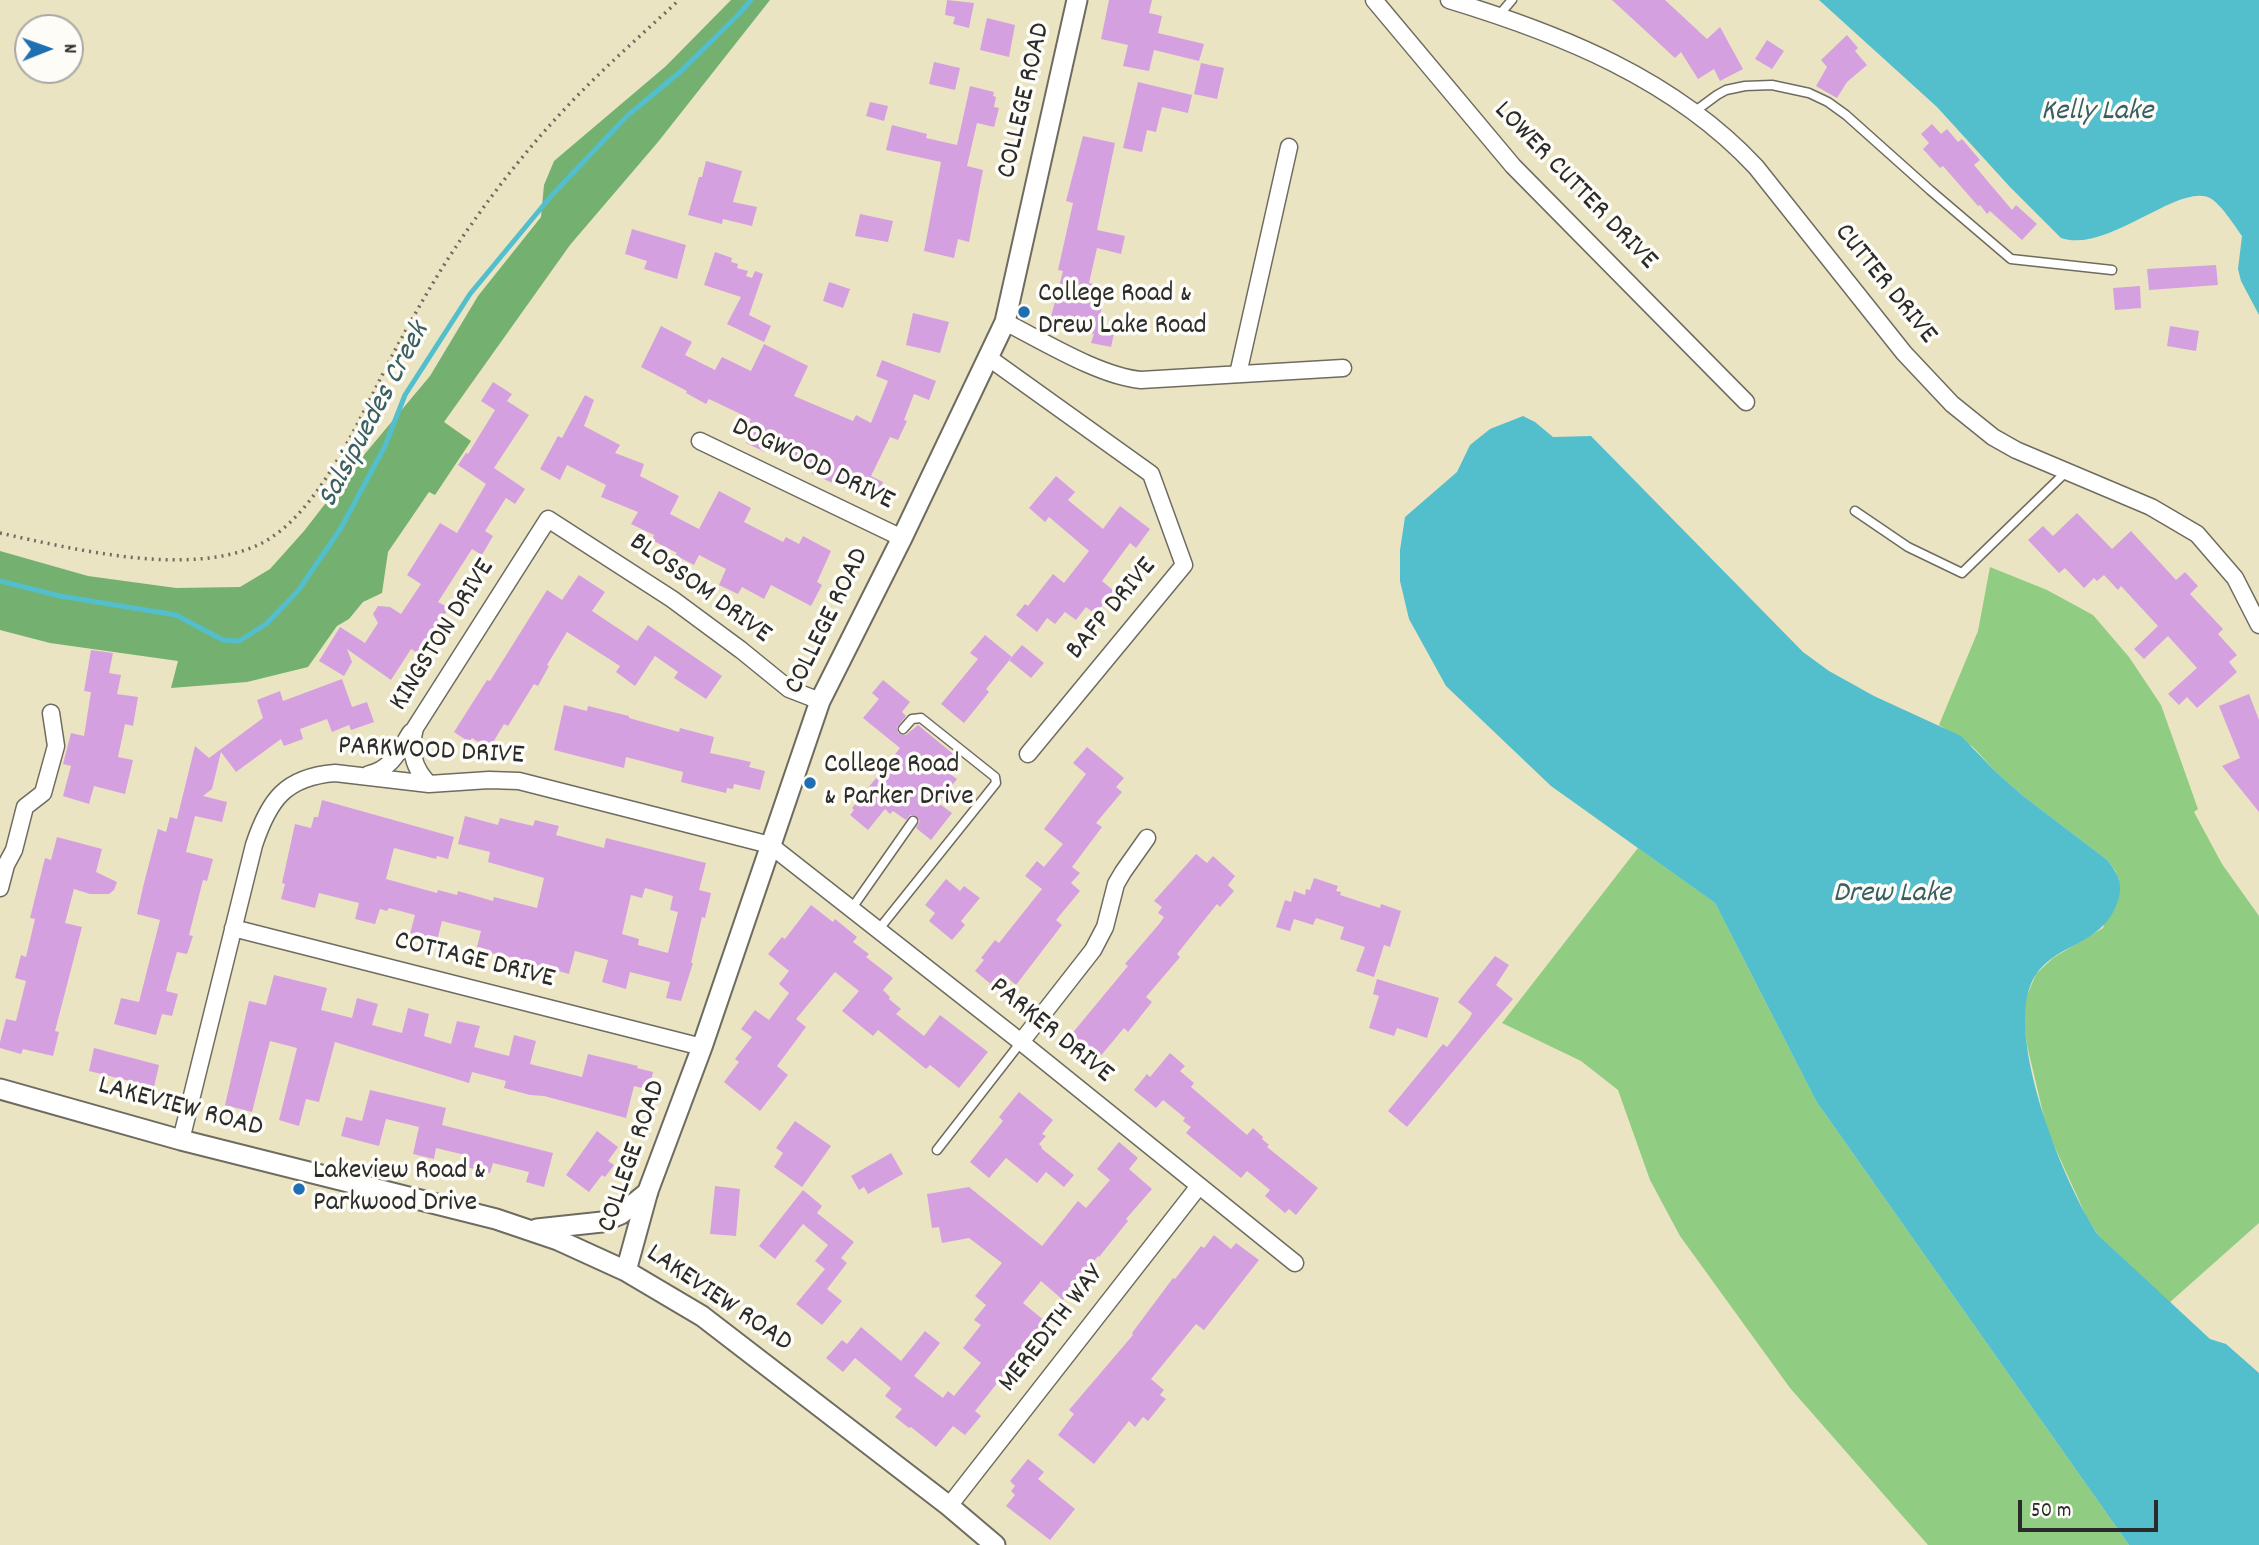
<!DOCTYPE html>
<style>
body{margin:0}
#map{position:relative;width:2259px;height:1545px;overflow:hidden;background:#ebe4c3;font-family:Dekko,sans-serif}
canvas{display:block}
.north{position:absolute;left:14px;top:14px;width:70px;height:70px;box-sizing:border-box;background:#fdfcf7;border:2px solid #a9a8a5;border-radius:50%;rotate:89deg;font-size:19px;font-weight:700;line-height:28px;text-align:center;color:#2b2b2b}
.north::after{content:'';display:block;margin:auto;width:24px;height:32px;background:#1f6fb2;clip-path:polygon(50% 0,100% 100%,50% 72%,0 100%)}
.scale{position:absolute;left:2018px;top:1500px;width:140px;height:32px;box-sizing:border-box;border:4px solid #2b2b2b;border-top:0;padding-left:9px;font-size:21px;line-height:24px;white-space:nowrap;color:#2b2b2b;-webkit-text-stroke:5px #fdfcf7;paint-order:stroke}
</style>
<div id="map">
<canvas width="2259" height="1545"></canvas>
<div class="north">N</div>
<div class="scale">50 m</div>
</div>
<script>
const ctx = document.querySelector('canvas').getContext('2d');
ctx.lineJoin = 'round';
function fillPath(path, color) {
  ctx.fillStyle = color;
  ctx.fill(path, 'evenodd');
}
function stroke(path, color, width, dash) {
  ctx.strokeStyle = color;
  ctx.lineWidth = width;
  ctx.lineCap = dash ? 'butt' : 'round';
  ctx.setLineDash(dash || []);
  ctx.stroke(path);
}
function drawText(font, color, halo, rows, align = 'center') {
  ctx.font = font + ' Dekko,sans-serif';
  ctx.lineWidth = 7;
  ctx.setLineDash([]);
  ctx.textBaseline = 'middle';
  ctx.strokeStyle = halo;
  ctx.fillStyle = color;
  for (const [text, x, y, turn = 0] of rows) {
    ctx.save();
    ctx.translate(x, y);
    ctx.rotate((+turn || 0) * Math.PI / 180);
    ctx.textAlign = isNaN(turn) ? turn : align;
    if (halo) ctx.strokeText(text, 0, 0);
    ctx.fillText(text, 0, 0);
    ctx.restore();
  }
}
fillPath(new Path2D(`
 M1990,567L2047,590L2093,615L2129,657L2161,705L2198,809L2194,812L2222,864L2259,916V1223L2169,1303L2099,1236L2087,1218L2047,1130L2027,1045L2023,1014L2026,998L2036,974L2053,958L2103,928L2119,880L2115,870L2106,859L2022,795L1996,772L1973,747L1939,725L1978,631Z
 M1638,848L1715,903L1816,1101L2129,1545H1928L1790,1388L1680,1236L1650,1180L1618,1090L1581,1061L1502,1023Z`), '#90cc81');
fillPath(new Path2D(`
 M731,0H770L658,142L570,245L444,422L471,441L435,495L429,492L388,552L382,593L363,602L349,619L337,626L308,667L247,682L171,688L178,661L50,643L0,630V551L88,576L176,588L240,587L270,569L304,531L353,468L430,376L478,296L541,217L544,185L554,161L666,66Z`), '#74b06f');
fillPath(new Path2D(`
 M1819,0H2259V315L2241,281L2238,269L2242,236C2235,226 2220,203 2210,198C2179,182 2107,254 2061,238L2010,187L1937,107Z
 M1523,416L1535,422L1553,437L1591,436L1803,652L1829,671L1874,696L1961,736L1996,772L2022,795L2106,859C2116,870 2123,882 2119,897C2105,950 2050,940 2031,984C2006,1041 2065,1187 2099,1236L2210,1339L2226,1344L2259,1373V1545H2129L1816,1101L1715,903L1551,786L1446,686L1409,619L1400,581V550L1405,517L1457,472L1470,445L1490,429Z`), '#53bfcd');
stroke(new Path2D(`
 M0,581L60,596L176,615L223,640L239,641L266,624L298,591L341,528L385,446L405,395L470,294L552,195L627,116L680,72L738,15L751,0`), '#53bfcd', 5);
fillPath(new Path2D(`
 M947,0L974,3L969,28L953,24L955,17L945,15Z
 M1109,0H1152L1149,13L1162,16L1158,33L1204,44L1199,61L1154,50L1149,71L1123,66L1128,45L1101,39Z
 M1612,0H1665L1707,39L1720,27L1743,69L1720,81L1714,69L1698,79L1681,52L1675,58Z
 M987,18L1015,25L1009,57L980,50Z
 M1847,35L1858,48L1855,51L1867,65L1847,82L1837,98L1816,86L1827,67L1821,60Z
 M1767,40L1784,51L1772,69L1755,59Z
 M934,62L960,68L955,90L929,84Z
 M1201,63L1224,68L1217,99L1194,94Z
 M1138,82L1192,95L1188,113L1162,107L1156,132L1147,130L1142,152L1123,148Z
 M970,86L994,92L993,96L996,97L994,107L999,108L994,127L977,123L967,166L983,170L969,242L958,239L954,258L924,251L941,162L886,150L892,125L927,134L926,138L957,145Z
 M870,102L888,106L884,121L866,116Z
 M1932,124L1941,134L1947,129L1958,142L1962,139L1980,160L1974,165L2012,210L2016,205L2037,224L2022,240L1990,211L1987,214L1980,205L1978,206L1943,166L1940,168L1923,149L1929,143L1921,134Z
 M1083,136L1115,143L1097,230L1125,236L1121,254L1097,248L1089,283L1106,287L1098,325L1115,329L1111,347L1091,343L1094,334L1049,324L1063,271L1058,270L1073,203L1066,201Z
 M706,161L742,171L733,202L757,207L752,226L723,219L722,224L688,215L699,177H702Z
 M860,214L893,221L888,242L855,236Z
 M632,229L686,245L677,279L644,269L647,261L625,254Z
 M715,252L732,258L731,262L738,264L737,268L748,271L746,276L752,278L755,271L763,274L749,315L771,326L764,342L727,324L741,297L704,285Z
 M2216,265L2218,285L2149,290L2147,269Z
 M829,282L850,289L843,308L823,301Z
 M2140,286L2141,308L2115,310L2113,288Z
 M913,313L949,322L940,353L906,345Z
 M661,326L692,342L685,355L715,370L722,357L751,371L764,344L808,366L794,396L853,421L856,415L871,423L888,381L876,376L882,360L936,381L929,400L914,394L904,420L907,421L898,440L890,437L871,476L883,482L875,501L812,474L816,466L769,443L765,452L746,443L752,429L747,426L751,419L709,399L706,404L686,393L687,391L641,367Z
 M2170,326L2199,331L2196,351L2167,346Z
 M493,382L512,394L507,401L529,415L494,468L525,489L515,504L506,498L485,531L493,536L482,555L472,549L438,602L449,608L418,653L411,649L391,680L347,649L352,662L344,676L319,661L340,627L365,643L378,623L373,614L378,606L390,607L401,614L421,584L407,575L440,523L457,533L486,484L458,465L466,453L468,454L495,410L481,401Z
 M585,395L594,400L584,426L620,445L615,453L644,464L640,476L679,496L670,514L699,529L719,491L751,508L744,522L783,542L786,537L799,544L803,536L831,551L817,582L822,585L811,606L771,585L764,599L742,587L738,594L719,585L726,569L699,555L694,565L675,555L677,553L652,540L654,535L631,524L638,512L601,497L606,485L567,465L560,480L540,469L558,436L562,438Z
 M1056,476L1075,492L1068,500L1103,529L1120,506L1150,529L1136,548L1130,543L1102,581L1114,591L1095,614L1086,607L1076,620L1065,612L1055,624L1047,618L1037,632L1016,615L1025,604L1028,606L1053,574L1064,583L1089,551L1049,517L1045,522L1029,508Z
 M2077,513L2112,549L2131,531L2176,580L2185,572L2198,586L2190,594L2223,629L2218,634L2237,655L2229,662L2237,672L2197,708L2187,697L2179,705L2168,694L2197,668L2168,636L2144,659L2134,649L2158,626L2121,586L2118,590L2104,575L2097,581L2094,578L2084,588L2065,568L2059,573L2028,540L2043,526L2053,536Z
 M579,575L605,592L592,611L637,641L648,625L722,676L706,699L674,678L678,672L655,656L635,686L616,672L620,666L567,632L547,665L549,666L538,686L534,684L508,726L504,724L489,749L472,738L469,742L454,732L487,680L490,681L547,590L562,600Z
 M985,635L1012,657L986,689L989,692L964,723L941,704L978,659L970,653Z
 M1022,645L1044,663L1031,678L1009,660Z
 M91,650L113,653L109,673L121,675L117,694L138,697L133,726L125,724L118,757L133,760L125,794L94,786L89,804L63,796L71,766L63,764L71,733L84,736L91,692L84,691Z
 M342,679L352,707L367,702L374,722L351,730L349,725L332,732L327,719L300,729L303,739L284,746L281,739L236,772L221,752L212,789L203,796L227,802L222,822L195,816L186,852L213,859L207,881L203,880L189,935L193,936L187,954L177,952L166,991L178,994L172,1016L162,1014L156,1035L114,1024L121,998L139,1002L160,920L137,914L144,883L158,829L166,832L170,817L177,819L195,746L209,758L263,718L257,700L280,691L283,701Z
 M883,680L910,702L902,712L906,716L897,727L898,733L906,735L918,725L958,758L947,772L957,779L938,803L952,813L931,840L916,828L920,821L914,815H910L906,820L893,811L890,814L885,809L868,830L850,815L854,810L852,808L900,748L863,718L879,699L872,693Z
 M2249,694L2259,720V812L2222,766L2240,758L2219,706Z
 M564,705L587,711L588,706L629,716V718L679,732L680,728L714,737L710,753L751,762L749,767L765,771L760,790L734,784L733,789L727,788L726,793L681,782L683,772L626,757L624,768L554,750Z
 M1087,747L1124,778L1116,787L1122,792L1096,823L1102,827L1072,867L1080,873L1071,883L1080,891L1056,920L1062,925L1016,985L1002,973L992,985L975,971L984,960L981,958L995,940L999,943L1042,889L1025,876L1037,861L1044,867L1063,844L1044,829L1086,774L1073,763Z
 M322,800L454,837L448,859L437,856L436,859L394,848L386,879L437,893L438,890L457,895L458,891L493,901L494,897L537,908L544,878L488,862L490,852L458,844L465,816L498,825L500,818L533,826L535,820L559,826L556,835L604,848L606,838L706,863L699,890L711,893L705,918L702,917L691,963H693L681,1001L666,998L670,982L630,972L626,989L602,982L608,960L575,951L569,974L534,964L535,962L486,952V949L477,947L481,931L442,921L437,941L410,934L415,915L389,908L387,911L380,909L375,924L355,919L359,903L319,893L315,908L281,899L285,884L282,883L295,824L311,828L314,817H318ZM645,888L673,896L670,910L678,912L668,953L638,945L639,939L622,934L631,895L642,898Z
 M57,837L102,849L96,872L117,882L114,890L109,894H90L74,889L65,923L82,927L55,1031L59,1032L53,1056L23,1049L21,1054L0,1048V1042L6,1019L16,1021L26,981L15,978L21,955L26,957L35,919L30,918L45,858L51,860Z
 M1196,854L1207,863L1213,856L1235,876L1228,885L1234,891L1220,907L1217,904L1177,954L1180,957L1146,997L1152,1002L1128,1032L1124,1028L1093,1065L1071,1046L1076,1040L1070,1036L1128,966L1125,964L1160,923L1164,917L1158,913L1162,907L1154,901Z
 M1314,878L1338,886L1336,891L1341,892L1340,895L1380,908L1381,904L1401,911L1390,947L1384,945L1374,977L1356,971L1365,947L1340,939L1344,927L1316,918L1313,925L1294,919L1290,931L1276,927L1285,900L1291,902L1294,891L1305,895L1306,889L1310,890Z
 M946,879L960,891L964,886L980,898L961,921L965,925L952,940L929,921L935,913L925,905Z
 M811,905L833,922L835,919L857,937L853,942L869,954L866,957L893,978L883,990L890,997L889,999L901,1009L896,1014L924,1036L940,1015L988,1052L959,1088L930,1065L926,1069L878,1030L873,1036L842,1011L859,991L835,972L796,1019L806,1027L777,1066L788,1075L760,1111L724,1082L739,1062L735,1059L752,1037L741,1029L755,1010L769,1020L789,993L779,984L789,971L768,954L782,937L785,939Z
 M1495,956L1509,965L1496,985L1513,999L1407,1127L1388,1111L1443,1044L1447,1047L1469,1019L1472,1013L1458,1002Z
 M274,975L327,988L321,1010L352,1018L357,998L378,1004L372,1025L402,1033L408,1008L429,1014L424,1036L451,1044L457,1021L480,1026L474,1047L509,1056L514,1035L536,1041L530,1064L582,1077L588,1054L638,1066L637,1068L653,1072L649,1090L634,1086L626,1118L544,1096L530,1095L504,1088L506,1081L472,1072L469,1083L335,1042L319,1102L306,1099L299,1126L279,1120L297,1048L270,1041L252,1112L225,1105L249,1001L266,1005Z
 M1377,979L1439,998L1427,1038L1397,1028L1394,1036L1369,1028L1379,996L1373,994Z
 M94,1048L159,1065L154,1087L89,1071Z
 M1170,1053L1185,1066L1180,1071L1194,1083L1191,1087L1247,1135L1253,1128L1263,1137L1262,1139L1269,1145L1267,1147L1318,1188L1296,1215L1289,1209L1285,1213L1265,1196L1270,1190L1247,1171L1241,1178L1186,1133L1191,1127L1183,1121L1185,1118L1163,1100L1156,1108L1134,1090L1147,1074L1150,1077Z
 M370,1090L446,1108L442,1125L553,1153L544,1187L526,1182L529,1172L493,1163L490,1173L466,1167L469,1156L436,1148L434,1159L413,1154L419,1127L386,1119L379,1146L341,1136L346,1117L362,1121Z
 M1019,1092L1053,1120L1042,1134L1046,1136L1039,1144L1042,1147L1041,1148L1074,1175L1064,1187L1046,1172L1037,1183L1006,1158L989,1178L970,1162L1003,1121L999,1117Z
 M795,1121L831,1146L802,1187L774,1167L783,1153L776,1148Z
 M597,1131L618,1147L608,1161L614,1165L605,1177L602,1175L589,1192L566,1175Z
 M1119,1142L1138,1158L1129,1169L1152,1189L1126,1219L1128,1221L1099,1257L1098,1256L1063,1300L1041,1281L1023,1303L1046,1322L975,1411L981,1416L965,1435L953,1426L936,1447L911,1427L909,1428L895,1417L902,1409L885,1396L891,1388L855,1358L843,1372L826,1358L842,1340L847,1344L861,1327L901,1361L925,1331L940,1343L914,1376L943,1398L948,1391L954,1396L981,1363L963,1348L981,1325L974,1320L986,1305L975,1296L1002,1263L969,1238L942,1243L939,1227L932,1228L927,1194L969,1187L1042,1246L1078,1201L1086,1208L1110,1180L1097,1169Z
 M891,1153L903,1174L868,1194L864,1187L859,1190L851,1176Z
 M715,1186L740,1189L736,1236L710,1234Z
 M803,1190L822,1206L817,1213L854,1242L841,1258L847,1263L827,1289L842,1301L822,1325L796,1304L825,1269L815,1261L828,1245L803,1224L775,1259L759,1246Z
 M1214,1235L1231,1249L1236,1243L1259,1260L1204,1330L1196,1324L1151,1379L1164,1390L1160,1395L1166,1399L1148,1421L1143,1417L1135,1427L1129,1421L1094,1464L1058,1435L1074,1414L1069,1410L1133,1335L1132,1333L1173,1278L1175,1279L1201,1246L1204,1248Z
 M1028,1459L1044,1472L1038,1479L1075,1509L1050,1540L1006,1506L1015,1495L1011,1491L1015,1486L1010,1481Z`), '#d5a0e0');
const service = new Path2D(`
 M1499,15L1512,0
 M1694,112L1717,95L1726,90L1745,86L1772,85L1809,93L1828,102L1846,115L1930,190L2011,259L2112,270
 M1855,511L1908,547L1962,573L2066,472
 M852,908L913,821
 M879,929L996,783L995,777L921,718L912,719L903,729
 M937,1150L1021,1042`);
const minor = new Path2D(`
 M1374,0L1513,166L1746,402
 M1449,0C1561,34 1674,79 1756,167L1904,353L1952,404L1993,437L2016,450L2151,507L2197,534L2235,578L2259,625
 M1005,322C1043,341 1099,376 1141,380L1343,368
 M989,358L1151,474L1184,565L1028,754
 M1238,374L1289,147
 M700,441L902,538
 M369,774C391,770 400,749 411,732
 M429,784C413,768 409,750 415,728L548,519L672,599L741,650L789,689L820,701
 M0,888L6,865L14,850L25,807L43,793L56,746L51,713
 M233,928L702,1047
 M1021,1042L1093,950L1105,927L1116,884L1123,872L1147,838
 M181,1140L254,845C269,800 285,777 335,773L429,784L489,780L519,781L770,845L1021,1042L1295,1263
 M949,1506L1199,1186`);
const tertiary = new Path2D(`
 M0,1089L181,1140L496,1219L558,1240L626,1271L702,1316L949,1506L995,1545
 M537,1229L602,1222L621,1214L648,1192
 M626,1271L648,1191L702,1047L820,701L902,538L1005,322L1077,0`);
stroke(service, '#6e6c60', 11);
stroke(minor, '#6e6c60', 19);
stroke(tertiary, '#6e6c60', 23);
stroke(new Path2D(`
 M0,533C73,549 190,578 260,544C321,514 363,410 394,352C418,308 442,265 471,225C505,176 544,129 586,87C616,57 648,29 679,0`), '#6e6c60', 3.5, [2, 5]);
stroke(service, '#fff', 8);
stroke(minor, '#fff', 16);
stroke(tertiary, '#fff', 19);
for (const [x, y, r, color] of [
 [1024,312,7,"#1f6fb2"],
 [810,783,7,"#1f6fb2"],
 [299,1189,7,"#1f6fb2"]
]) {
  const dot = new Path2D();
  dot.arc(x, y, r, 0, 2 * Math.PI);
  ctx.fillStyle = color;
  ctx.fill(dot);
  stroke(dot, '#fdfcf7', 2.5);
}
drawText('28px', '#2b2b2b', '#fdfcf7', [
 ["COLLEGE ROAD",1026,101,-77],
 ["LOWER CUTTER DRIVE",1574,187,46],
 ["CUTTER DRIVE",1884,285,51],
 ["DOGWOOD DRIVE",812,466,26],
 ["BLOSSOM DRIVE",699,590,36],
 ["BAFP DRIVE",1113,610,-50],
 ["COLLEGE ROAD",829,622,-64],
 ["KINGSTON DRIVE",444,636,-58],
 ["PARKWOOD DRIVE",431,753,3],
 ["COTTAGE DRIVE",474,962,14],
 ["PARKER DRIVE",1050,1032,39],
 ["LAKEVIEW ROAD",180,1109,15],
 ["COLLEGE ROAD",634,1157,-71],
 ["LAKEVIEW ROAD",718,1300,34],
 ["MEREDITH WAY",1053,1330,-52]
]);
drawText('28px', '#2b2b2b', '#fdfcf7', [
 ["College Road &",1038,296],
 ["Drew Lake Road",1038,328],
 ["College Road",824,767],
 ["& Parker Drive",824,799],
 ["Lakeview Road &",313,1173],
 ["Parkwood Drive",313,1205]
], 'left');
drawText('italic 30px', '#395f64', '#fdfcf7', [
 ["Kelly Lake",2097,114],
 ["Salsipuedes Creek",376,416,-62],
 ["Drew Lake",1892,896]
]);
</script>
